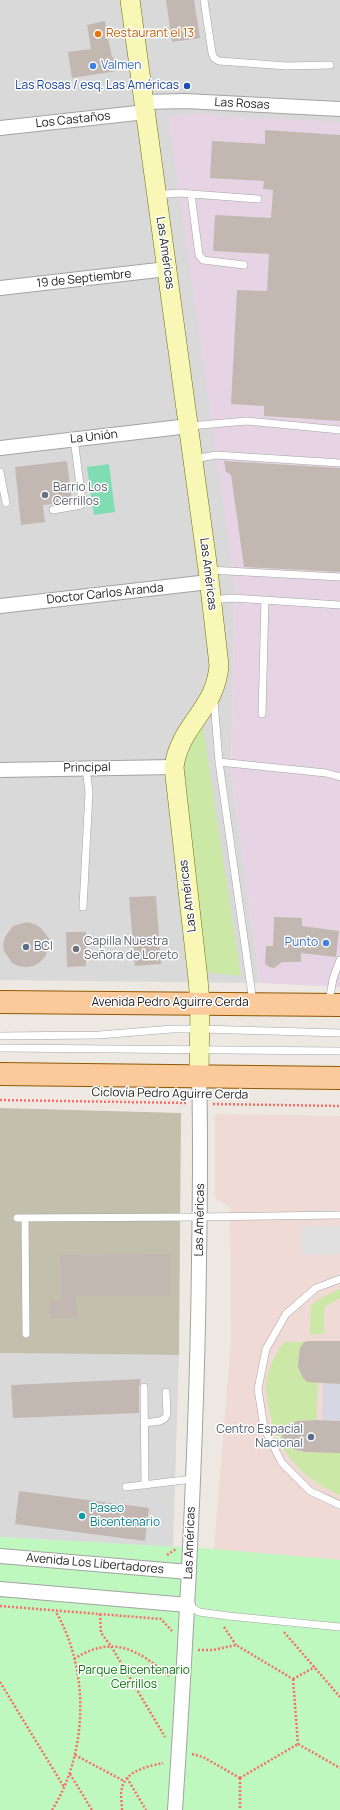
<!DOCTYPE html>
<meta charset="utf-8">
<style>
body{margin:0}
canvas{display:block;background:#ede9e2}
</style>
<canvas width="340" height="1810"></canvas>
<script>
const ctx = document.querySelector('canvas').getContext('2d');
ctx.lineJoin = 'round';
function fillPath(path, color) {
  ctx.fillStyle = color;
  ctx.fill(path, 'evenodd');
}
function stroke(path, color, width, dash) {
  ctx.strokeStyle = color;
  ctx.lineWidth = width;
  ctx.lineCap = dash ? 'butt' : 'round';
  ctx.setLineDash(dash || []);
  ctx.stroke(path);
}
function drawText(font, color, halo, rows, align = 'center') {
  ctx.font = font + ' Manrope,sans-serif';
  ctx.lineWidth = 3;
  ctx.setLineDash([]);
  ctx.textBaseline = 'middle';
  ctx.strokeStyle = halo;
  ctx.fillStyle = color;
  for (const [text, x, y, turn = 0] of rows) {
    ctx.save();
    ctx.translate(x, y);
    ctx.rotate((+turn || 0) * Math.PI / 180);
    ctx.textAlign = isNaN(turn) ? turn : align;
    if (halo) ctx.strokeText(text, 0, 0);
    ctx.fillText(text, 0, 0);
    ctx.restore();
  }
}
fillPath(new Path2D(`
 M0,0H340V123L235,586L231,774L260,983L0,980Z
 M0,1353L179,1355L173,1547L0,1537Z`), '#dad9d9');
fillPath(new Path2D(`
 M198,113L238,117L340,122V987L260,983L231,774L235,586L168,116Z`), '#e6d4e4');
fillPath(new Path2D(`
 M215,1114L340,1116V1560L214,1549L231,1340L230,1207L215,1198Z`), '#efdad5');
fillPath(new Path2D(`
 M0,1108L181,1113L179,1355L0,1353Z`), '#c2c0ad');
fillPath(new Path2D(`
 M202,721L241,976L203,972L180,773Z
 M340,1289V1298L324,1307V1334H310L311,1305L321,1298Z
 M284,1342H304C296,1353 296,1366 303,1378L318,1382L316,1420C306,1420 279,1419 282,1436C282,1442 286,1446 291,1448C305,1455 324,1452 340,1453V1495C301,1479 277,1450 269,1409C268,1401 265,1392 266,1384C267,1369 276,1354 284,1342Z`), '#cbe8a7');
fillPath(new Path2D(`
 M0,1537L214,1549L340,1560V1810H0Z`), '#bef8be');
fillPath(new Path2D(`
 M109,464L115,512L94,515L87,467Z`), '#80dcb2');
fillPath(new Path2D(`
 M340,1226V1254L302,1255L301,1227Z`), '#e0e0e0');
fillPath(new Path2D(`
 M323,1383L340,1384V1421L322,1420Z`), '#d6d7e3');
fillPath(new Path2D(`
 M166,0H194L200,38L172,42Z
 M105,21L112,58L114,57L117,71L72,78L68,52L91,49L87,25Z
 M265,130L340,135V421L264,416V406L231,404L237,290L267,291L269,254L213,251L215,215L271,218L273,190L263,189L264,181L210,178L212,141L265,144Z
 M67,461L72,502L43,505L45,522L21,525L15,467Z
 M224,461L340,468V572L244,567L231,475L226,472Z
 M156,896L161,964L135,966L129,897Z
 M274,917L302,918V926L339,931L336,957L301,953V962H282L274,968L269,967L265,964L266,946H273Z
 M27,922L35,924L41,928L51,941L45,957L40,962L34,966L26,967L18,966L12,963L4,951L3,944L5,937L13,926Z
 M66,932H86V966L67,967Z
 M170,1254V1296H76L77,1318H50L49,1301H62L60,1255Z
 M309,1341H340V1384L307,1382L303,1378L298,1367L299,1354L300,1348L304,1342Z
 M141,1379L139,1387V1413L13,1418L11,1385Z
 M316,1420L340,1421V1453L305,1452L293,1449L284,1443L281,1434L285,1426L297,1421Z
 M19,1491L149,1508L145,1541L15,1524Z`), '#c2b8b1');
const lane = new Path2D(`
 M204,0L212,53L214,58L219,61L287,66L330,65
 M191,194L199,255L203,260L244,265
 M157,195L178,193L258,199
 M189,426L247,421L340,430
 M194,459L216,455L340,463
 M0,472L6,503
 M53,510L81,505L82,500L74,439
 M208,570L340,577
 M212,600L232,598L340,605
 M214,701L219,762L253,1002
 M262,714L265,600
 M219,762L326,773L340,777
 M83,907L89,792L86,768
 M329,1002L333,979L340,960
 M0,1036L99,1035L172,1029H200L340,1033
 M0,1048L340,1051
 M17,1218L200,1217L340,1215
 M25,1218L26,1334
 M340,1279L316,1288L286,1314L266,1349L258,1389L264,1428L282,1463L310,1491L340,1505
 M144,1387L145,1485
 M144,1423L160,1421L165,1418L167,1414L166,1392
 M126,1487L193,1479
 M188,1605L199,1612L228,1616L340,1627`);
const street = new Path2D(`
 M144,102L185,101L340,109
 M0,128L146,112
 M0,288L167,269
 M0,448L189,426
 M0,606L209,582
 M0,770L174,767
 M0,1556L189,1572
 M0,1589L188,1605
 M175,1810C187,1627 197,1444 199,1261C200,1199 201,1138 199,1076`);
const secondary = new Path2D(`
 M130,0L208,570L219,665C216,710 180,724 174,767L198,979L200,1003L199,1076`);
const primary = new Path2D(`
 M0,1002L340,1005
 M0,1074L340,1078`);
stroke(lane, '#a3a3a3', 8);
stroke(street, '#a3a3a3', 16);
stroke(secondary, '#6c7006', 20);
stroke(primary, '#925802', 24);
stroke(new Path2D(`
 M0,1100L186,1103
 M213,1104L340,1106
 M167,1555L176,1549
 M0,1606L161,1619L172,1631
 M100,1614L101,1633L111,1646L165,1737
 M224,1627L236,1645
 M284,1632L340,1697
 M198,1650H213L236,1645L293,1679
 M74,1659C113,1634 139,1650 170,1677
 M293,1679L298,1744
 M293,1679L315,1667
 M0,1682L64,1787
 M298,1744L340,1768
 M192,1754L203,1757L240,1778
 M75,1755L124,1781
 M70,1774L92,1810
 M127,1778L146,1810
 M240,1778L298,1744
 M240,1778V1810
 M52,1810C88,1753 90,1671 56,1612
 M122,1810C122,1803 120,1795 122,1788C125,1771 149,1766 163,1763`), '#f76d69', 2.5, [2, 2]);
stroke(lane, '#fff', 7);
stroke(street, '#fff', 14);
stroke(secondary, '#f8f7b5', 19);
stroke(primary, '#faca9a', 22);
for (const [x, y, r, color] of [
 [98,34,4,"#e8710a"],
 [93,66,4,"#3f7fe0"],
 [187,86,4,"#1a4fb4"],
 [45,495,4,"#6b7280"],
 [326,943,4,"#3f7fe0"],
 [26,947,4,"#5c6f8a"],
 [76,949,4,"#6b7280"],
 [311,1437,4,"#5c6f8a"],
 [82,1516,4,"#0f9aa8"]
]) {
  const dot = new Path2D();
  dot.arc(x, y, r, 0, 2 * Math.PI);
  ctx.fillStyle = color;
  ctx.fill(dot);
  stroke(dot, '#fff', 1.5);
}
drawText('12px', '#c56008', '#fff', [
 ["Restaurant el 13",106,34]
], 'left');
drawText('12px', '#366cbe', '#fff', [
 ["Valmen",101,66],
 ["Punto",318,943,"right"]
], 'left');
drawText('12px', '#164399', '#fff', [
 ["Las Rosas / esq. Las Américas",179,86]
], 'right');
drawText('12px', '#1c1c1c', '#fff', [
 ["Las Rosas",242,104,3],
 ["Los Castaños",73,120,-6],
 ["Las Américas",165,253,82],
 ["19 de Septiembre",84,279,-6],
 ["La Unión",94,437,-6],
 ["Las Américas",208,574,83],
 ["Doctor Carlos Aranda",105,594,-6],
 ["Principal",87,768,-1],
 ["Las Américas",188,896,-97],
 ["Avenida Pedro Aguirre Cerda",170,1003],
 ["Ciclovía Pedro Aguirre Cerda",170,1094,1],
 ["Las Américas",200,1220,-89],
 ["Las Américas",190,1543,-88],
 ["Avenida Los Libertadores",95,1564,5]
]);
drawText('12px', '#5b616d', '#fff', [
 ["Barrio Los",53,488],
 ["Cerrillos",53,502],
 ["Capilla Nuestra",84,942],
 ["Señora de Loreto",84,956]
], 'left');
drawText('12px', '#4e5e75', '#fff', [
 ["BCI",34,947],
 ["Centro Espacial",303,1430,"right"],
 ["Nacional",303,1444,"right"]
], 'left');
drawText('12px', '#0d838f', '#fff', [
 ["Paseo",90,1509],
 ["Bicentenario",90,1523]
], 'left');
drawText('12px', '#0d770e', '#fff', [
 ["Parque Bicentenario",134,1671],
 ["Cerrillos",134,1685]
]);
</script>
